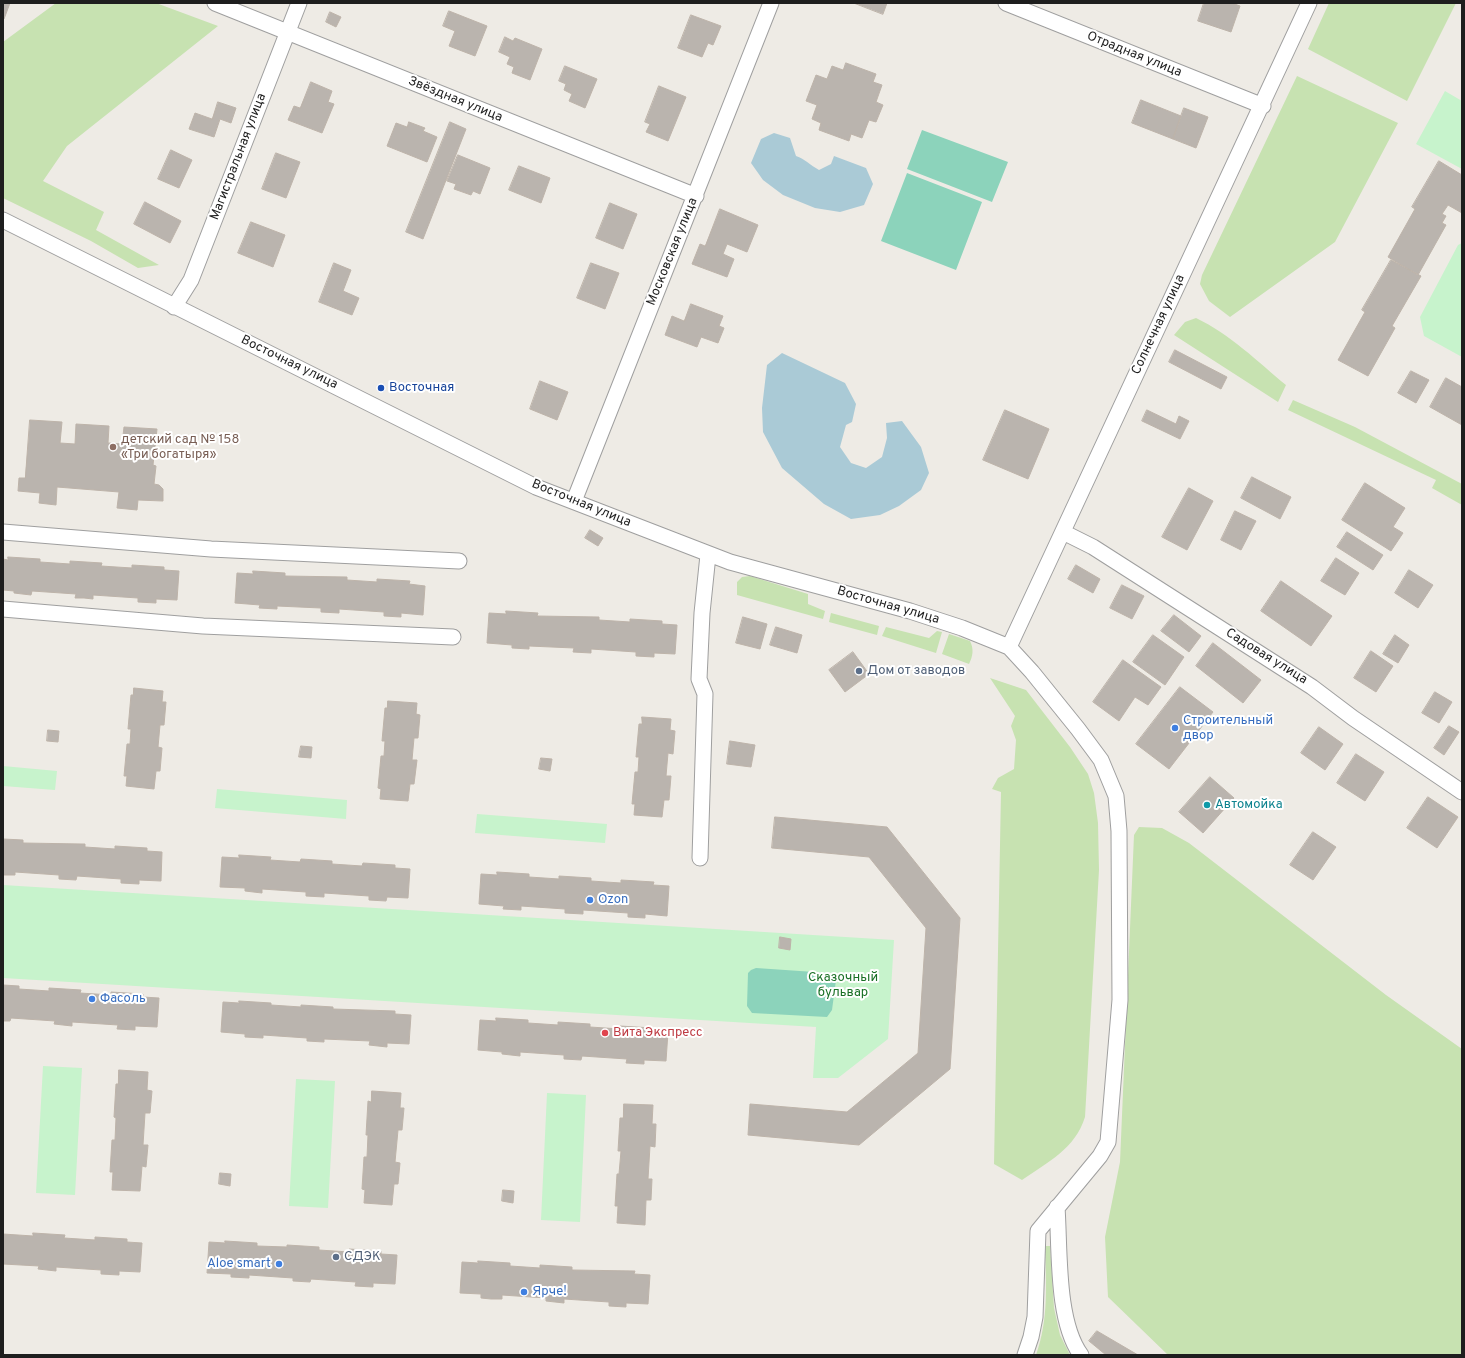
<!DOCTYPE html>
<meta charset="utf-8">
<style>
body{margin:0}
#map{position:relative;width:1465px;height:1358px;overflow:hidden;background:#eeebe5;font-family:Overpass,sans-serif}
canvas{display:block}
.frame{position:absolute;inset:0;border:4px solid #1e1e1e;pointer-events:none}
</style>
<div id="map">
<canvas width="1465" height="1358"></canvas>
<div class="frame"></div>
</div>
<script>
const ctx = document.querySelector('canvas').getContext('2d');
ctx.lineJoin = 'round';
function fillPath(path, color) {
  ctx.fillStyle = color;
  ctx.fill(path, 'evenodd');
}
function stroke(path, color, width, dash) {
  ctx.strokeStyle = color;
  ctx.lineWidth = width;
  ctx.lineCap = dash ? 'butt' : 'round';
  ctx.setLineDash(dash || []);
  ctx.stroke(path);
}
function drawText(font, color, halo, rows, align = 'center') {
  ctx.font = font + ' Overpass,sans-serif';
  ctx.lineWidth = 4;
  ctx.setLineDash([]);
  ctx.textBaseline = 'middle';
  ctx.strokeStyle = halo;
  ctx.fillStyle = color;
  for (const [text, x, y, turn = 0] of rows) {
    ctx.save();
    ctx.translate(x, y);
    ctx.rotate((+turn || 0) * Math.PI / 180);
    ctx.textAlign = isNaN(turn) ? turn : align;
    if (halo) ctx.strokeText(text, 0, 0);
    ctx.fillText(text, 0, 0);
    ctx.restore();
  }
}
fillPath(new Path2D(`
 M56,3H156L218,26L67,146L43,181L104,212L96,230L159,265L138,268L91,241L3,198V42Z
 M1329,3H1456L1407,101L1308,49Z
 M1297,76L1398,123L1335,242L1230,317L1209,301L1200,284L1202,275Z
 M1196,318C1230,334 1258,362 1286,385L1278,402L1174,335L1185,322Z
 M1293,400L1355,427L1462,484V505L1432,488L1436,480L1288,410Z
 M750,576L808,594V604L825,611L823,619L737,595V582L742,577Z
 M831,613L879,626L877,635L829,622Z
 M886,627L929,638L937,631L942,632L936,653L882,636Z
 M949,634L970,641C974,649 973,656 969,664L942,654Z
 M990,678L1026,690L1070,747L1088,774L1094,793L1098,823L1099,870L1085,1117C1075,1149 1048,1162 1022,1180L994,1164L1001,792L992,789L998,778L1014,769L1016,740L1011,726L1015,716Z
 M1139,827L1162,828L1189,843L1386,995L1462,1049V1355H1168L1108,1297L1105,1237L1120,1162L1134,835Z
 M1045,1246H1050L1054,1308L1060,1335L1070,1355H1036C1049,1319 1046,1283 1045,1246Z`), '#c7e2b1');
fillPath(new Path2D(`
 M1445,91L1462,101V169L1416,144Z
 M1462,243V357L1424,336L1420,317L1458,245Z
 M3,766L57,771L55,790L3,786Z
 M217,789L347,800L346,819L215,808Z
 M477,814L607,824L605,843L475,833Z
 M3,885L894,940L888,1039L838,1078H813L816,1027L3,978Z
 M43,1066L82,1068L75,1195L36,1193Z
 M296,1079L335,1081L328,1208L289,1206Z
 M547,1093L586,1095L580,1222L541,1220Z`), '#c7f3cc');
fillPath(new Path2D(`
 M922,130L1008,162L992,202L907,169Z
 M907,173L982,202L956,270L881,241Z
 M756,968L829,973L836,980L832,1010L827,1017L752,1013L747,1006L748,973L751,970Z`), '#8cd3bb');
fillPath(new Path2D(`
 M774,133L790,138L796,156C805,159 810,165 819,170L831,164L834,156L866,168L873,184L864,205L840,212L815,208L783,195L763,180L751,163L761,139Z
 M782,353L845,383L856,404L852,422L846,425L840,447L851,463L866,468L882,457L887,438L886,423L902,421L921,447L929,473L921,490L899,506L880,515L851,519L824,504L782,468L763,432L762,408L767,365Z`), '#aacad6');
const building = new Path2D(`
 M3,3H10L4,19L3,18Z
 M854,3H887L883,14Z
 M1204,3H1232L1240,6L1231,32L1198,21Z
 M449,11L487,26L475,56L449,46L455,31L443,26Z
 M330,12L341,17L336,27L326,22Z
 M691,15L721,26L713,45L708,43L702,57L678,48Z
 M505,37L513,41L515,38L542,49L530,80L512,73L514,67L507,64L510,57L499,52Z
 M846,63L876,74L873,82L882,85L876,102L883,105L876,122L869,120L862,138L851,134L849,141L819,130L821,123L812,119L817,105L806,101L816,75L827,79L832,66L843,70Z
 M565,66L597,79L585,108L569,101L572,94L564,90L566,84L559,81Z
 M311,82L332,91L328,102L334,104L322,133L288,120L294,106L300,108Z
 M659,86L686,97L668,141L646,132L650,124L645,122Z
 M1141,100L1181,116L1173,139L1132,123Z
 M218,102L236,108L231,123L220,119L214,137L189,129L195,113L212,119Z
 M1184,108L1208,117L1196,148L1173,139Z
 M409,122L425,128L423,131L437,137L427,162L387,146L396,123L407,127Z
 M450,122L466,129L423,239L406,232Z
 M171,150L192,160L179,188L158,179Z
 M276,153L300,162L286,198L262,189Z
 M458,155L490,168L480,194L473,191L471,195L454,189L456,184L447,181Z
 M1439,161L1462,175V213L1448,205L1442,214L1446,216L1442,223L1446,225L1418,275L1388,257L1415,209L1412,207Z
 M519,166L550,178L541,203L509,190Z
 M145,202L181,221L170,243L134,224Z
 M610,203L637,214L623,249L596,238Z
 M720,209L758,225L747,252L727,244L723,254L734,259L727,277L692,264L700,244L705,246Z
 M251,222L285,235L273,267L238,253Z
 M1391,260L1421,276L1392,326L1395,328L1368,376L1338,360L1365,312L1362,310Z
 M334,263L351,270L343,291L359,298L352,315L319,302Z
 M591,263L619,273L605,309L577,298Z
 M691,304L723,316L719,326L724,328L718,343L701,337L697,347L665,335L672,316L684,321Z
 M1175,350L1227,377L1221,389L1169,362Z
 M1411,371L1429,380L1416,403L1398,393Z
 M1446,378L1462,387V425L1430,407Z
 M540,381L568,392L557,420L530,409Z
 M1005,410L1049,429L1028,479L983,460Z
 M1147,410L1176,424L1179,416L1189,421L1180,439L1142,421Z
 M30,420L62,422L60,443L75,444L76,424L109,426L108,443L122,444L124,427L157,429L153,465L156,466L154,484L159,485L163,489V501L138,500L137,510L117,508L119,492L57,487L56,505L39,503L40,493L18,491L19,478H25Z
 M1252,477L1291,497L1280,519L1241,498Z
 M1365,483L1405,508L1393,527L1403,533L1391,551L1342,520Z
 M1189,488L1213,501L1187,550L1162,537Z
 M1235,511L1256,521L1241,550L1221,540Z
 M590,530L603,538L598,546L585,538Z
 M1347,532L1383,555L1373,570L1337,547Z
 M8,557L40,559V562L70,564V561L102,563L101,566L132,568V565L164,567V570L179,571L177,600L156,599V603L138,602V598L93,595V599L84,598H75L76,594L32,591L31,595L14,593V591L3,590V559L8,560Z
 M1336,558L1359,573L1345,595L1321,581Z
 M1076,565L1100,579L1093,593L1068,579Z
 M1409,570L1433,585L1418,608L1395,593Z
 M253,571L285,573V576L347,577V580L377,582V579L410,581L409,584L425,586L423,615L401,613V617L384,616V612L339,609V613L321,612V608L277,606V609L259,608L260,605L235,603L237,573L253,574Z
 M1281,581L1332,616L1311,646L1261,611Z
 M1122,585L1144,596L1132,619L1110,608Z
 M506,611L538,613L537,616L599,617V620L630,622V619L662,621V624L677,625L675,654L654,653V657L636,656V652L591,649V653L573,652L574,648L529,646V649L512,648V645L487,643L489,613L506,614Z
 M1174,615L1201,636L1189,652L1161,631Z
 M743,617L767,624L760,649L736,643Z
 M776,627L802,635L797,653L770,645Z
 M1153,635L1184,657L1165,685L1133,662Z
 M1395,635L1409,645L1398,663L1383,654Z
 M1213,643L1261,680L1243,703L1196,666Z
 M1371,651L1393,666L1376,692L1354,678Z
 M853,652L869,674L845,692L829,670Z
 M1123,660L1161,687L1148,705L1135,697L1119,721L1093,702Z
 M1180,687L1213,712L1169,769L1136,744Z
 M134,688L163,691L162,702H166L164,725H160L158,747L162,748L160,771H156L154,789L126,786L127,776H124L127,744H130L131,729H128L131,695H133Z
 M1435,692L1452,702L1439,723L1422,713Z
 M388,701L417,703L416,714L420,715L418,738H414L412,760H417L414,784H410L408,801L380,799L381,789L378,788L381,756H384L385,741H382L385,708H387Z
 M642,717L671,719L670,730L675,731L673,754L668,753L666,776H671L669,800H664L662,817L634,815L635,804H632L635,772H638L639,757H636L639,724H642Z
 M1449,726L1459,732L1444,755L1434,748Z
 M1319,727L1343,744L1325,770L1301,753Z
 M48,730L59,731L58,742L47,741Z
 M730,741L755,745L751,767L727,764Z
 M301,746L312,747L311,758L299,757Z
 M1356,754L1384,772L1365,801L1337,783Z
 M541,758L552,759L550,771L539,769Z
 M1210,777L1234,798L1203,833L1179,812Z
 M1428,797L1458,817L1437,848L1407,828Z
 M775,817L887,827L960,918L950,1069L859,1145L748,1135L750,1104L847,1112L918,1053L926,928L869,857L772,848Z
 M1313,832L1336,847L1313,880L1290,865Z
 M3,839L23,840V843L82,844H85V847L115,849V846L147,848V851L162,852L161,881L139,880V884L121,883V879L77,876L76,880L59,879V875L15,872V875H3Z
 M239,855L271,857L270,860L300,862L301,859L332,861V864L362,866L363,863L395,865V868L410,869L408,898L387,897L386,901L369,900V896L324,893V897L306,896V892L262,889V893L245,891V888L220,887L222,857L239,858Z
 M497,872L529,874V877L559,879V876L591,878V881L621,883V880L654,882L653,885L669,886L667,916L645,914V918L628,917V913L583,910V914L565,913V909L521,906V910L503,909L504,906L479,904L481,874L497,875Z
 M780,937L791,939L790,950L779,948Z
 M3,985L19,986V989L49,991V988L81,990L80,993L111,995V992L143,994V997L159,998L157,1027L135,1026V1030L117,1029L118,1025L72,1022V1026L54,1024L55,1021L11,1018L10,1021H3Z
 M239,1001L271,1003V1005L301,1007V1005L333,1007V1009L395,1011V1014L411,1015L409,1044L387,1043V1047L369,1045L370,1041L324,1039V1042L307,1041V1038L263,1035V1038L245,1037V1034L221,1032L223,1002L239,1003Z
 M496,1018L528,1020V1023L558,1025V1022L590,1024V1027L620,1029V1026L652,1028V1031L668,1032L666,1061L644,1060V1064L626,1063L627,1059L582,1056L581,1060L564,1059V1055L520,1052V1056L502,1054V1052L478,1050L480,1020L496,1021Z
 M119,1070L148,1072L147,1090L152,1091L150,1113H145L143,1145H148L146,1167L142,1166L140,1191L112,1190L113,1172H110L112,1140H115L116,1118L114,1117L116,1084H118Z
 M372,1091L401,1093L400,1108H404L402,1130H398L395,1162L400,1163L398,1184H394L392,1205L364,1203L365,1190L362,1189L364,1157H367L368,1135H366L368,1101L371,1102Z
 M624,1104L653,1105L652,1124H656L655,1147L650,1146L648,1179H652L651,1200H646L645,1225L617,1223L618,1206H615L617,1174H619L621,1151H618L620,1118H623Z
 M220,1173L231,1174L230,1186L219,1184Z
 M503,1190L514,1191L513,1203L502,1201Z
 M33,1233L65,1235L64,1238L95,1240V1237L127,1239V1242L142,1243L140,1272L119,1271V1275L101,1274V1270L56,1267V1271L38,1269L39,1266L3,1264V1234L33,1236Z
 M225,1241L257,1243V1246L287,1247V1245L319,1247V1250L349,1252V1249L381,1251V1254L397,1255L395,1284L373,1283V1287L355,1286L356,1282L311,1279L310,1282L293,1281V1278L249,1275V1278L231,1277V1274L207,1273L209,1242L225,1243Z
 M478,1261L510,1263V1266L540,1268V1265L572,1267V1270L635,1271L634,1274L650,1275L648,1304L626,1303V1307L609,1306V1302L564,1299V1303L546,1301V1298L502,1295V1299H491L481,1298V1294L460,1293L462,1262L478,1263Z
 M1097,1331L1138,1355H1106L1089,1341Z`);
fillPath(building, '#bab4ae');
stroke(building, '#bdb3a9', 1);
const street = new Path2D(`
 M215,3L696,196
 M1006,3L1263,106
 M3,220L536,487L730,562L910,611L962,628L1009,647L1032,672L1078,729L1101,760L1116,796L1119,831L1120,1000L1108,1142L1100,1156L1038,1231L1035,1317L1031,1337L1025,1355
 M174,307L191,280L299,3
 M574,501L771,3
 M3,532L211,549L459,561
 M1063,532L1093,547L1312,687L1353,718L1462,792
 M3,609L203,626L453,637
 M1009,647L1309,3
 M700,858L705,694L699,679L702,613L708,555
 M1057,1207C1060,1249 1056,1321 1081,1355`);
stroke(street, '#9f9f9f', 17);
stroke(street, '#fff', 15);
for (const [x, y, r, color] of [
 [381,388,4,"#1a4fb4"],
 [113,447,4,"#8d6e63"],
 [859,671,4,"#5c6f8a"],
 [1175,728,4,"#3f7fe0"],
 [1207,805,4,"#0f9aa8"],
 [590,900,4,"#3f7fe0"],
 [92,999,4,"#3f7fe0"],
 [605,1033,4,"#e0444e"],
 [336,1257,4,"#5c6f8a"],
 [279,1264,4,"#3f7fe0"],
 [524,1292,4,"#3f7fe0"]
]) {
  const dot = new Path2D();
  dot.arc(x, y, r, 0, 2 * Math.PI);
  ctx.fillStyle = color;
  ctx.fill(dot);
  stroke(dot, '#fff', 1.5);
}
drawText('13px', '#1e1e1e', '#fff', [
 ["Отрадная улица",1134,55,22],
 ["Звёздная улица",455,100,22],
 ["Магистральная улица",239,157,-69],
 ["Московская улица",673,252,-68],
 ["Солнечная улица",1159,325,-65],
 ["Восточная улица",289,363,26],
 ["Восточная улица",581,504,22],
 ["Восточная улица",888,606,16],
 ["Садовая улица",1266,657,32]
]);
drawText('13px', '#164399', '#fff', [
 ["Восточная",389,388]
], 'left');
drawText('13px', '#785e54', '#fff', [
 ["детский сад № 158",121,440],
 ["«Три богатыря»",121,455]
], 'left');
drawText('13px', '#4e5e75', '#fff', [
 ["Дом от заводов",867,671],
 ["СДЭК",344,1257]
], 'left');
drawText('13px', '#366cbe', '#fff', [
 ["Строительный",1183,721],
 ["двор",1183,736],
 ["Ozon",598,900],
 ["Фасоль",100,999],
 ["Aloe smart",271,1264,"right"],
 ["Ярче!",532,1292]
], 'left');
drawText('13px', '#0d838f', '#fff', [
 ["Автомойка",1215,805]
], 'left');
drawText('13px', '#186f24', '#fff', [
 ["Сказочный",843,978],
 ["бульвар",843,993]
]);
drawText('13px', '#be3a42', '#fff', [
 ["Вита Экспресс",613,1033]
], 'left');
</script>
